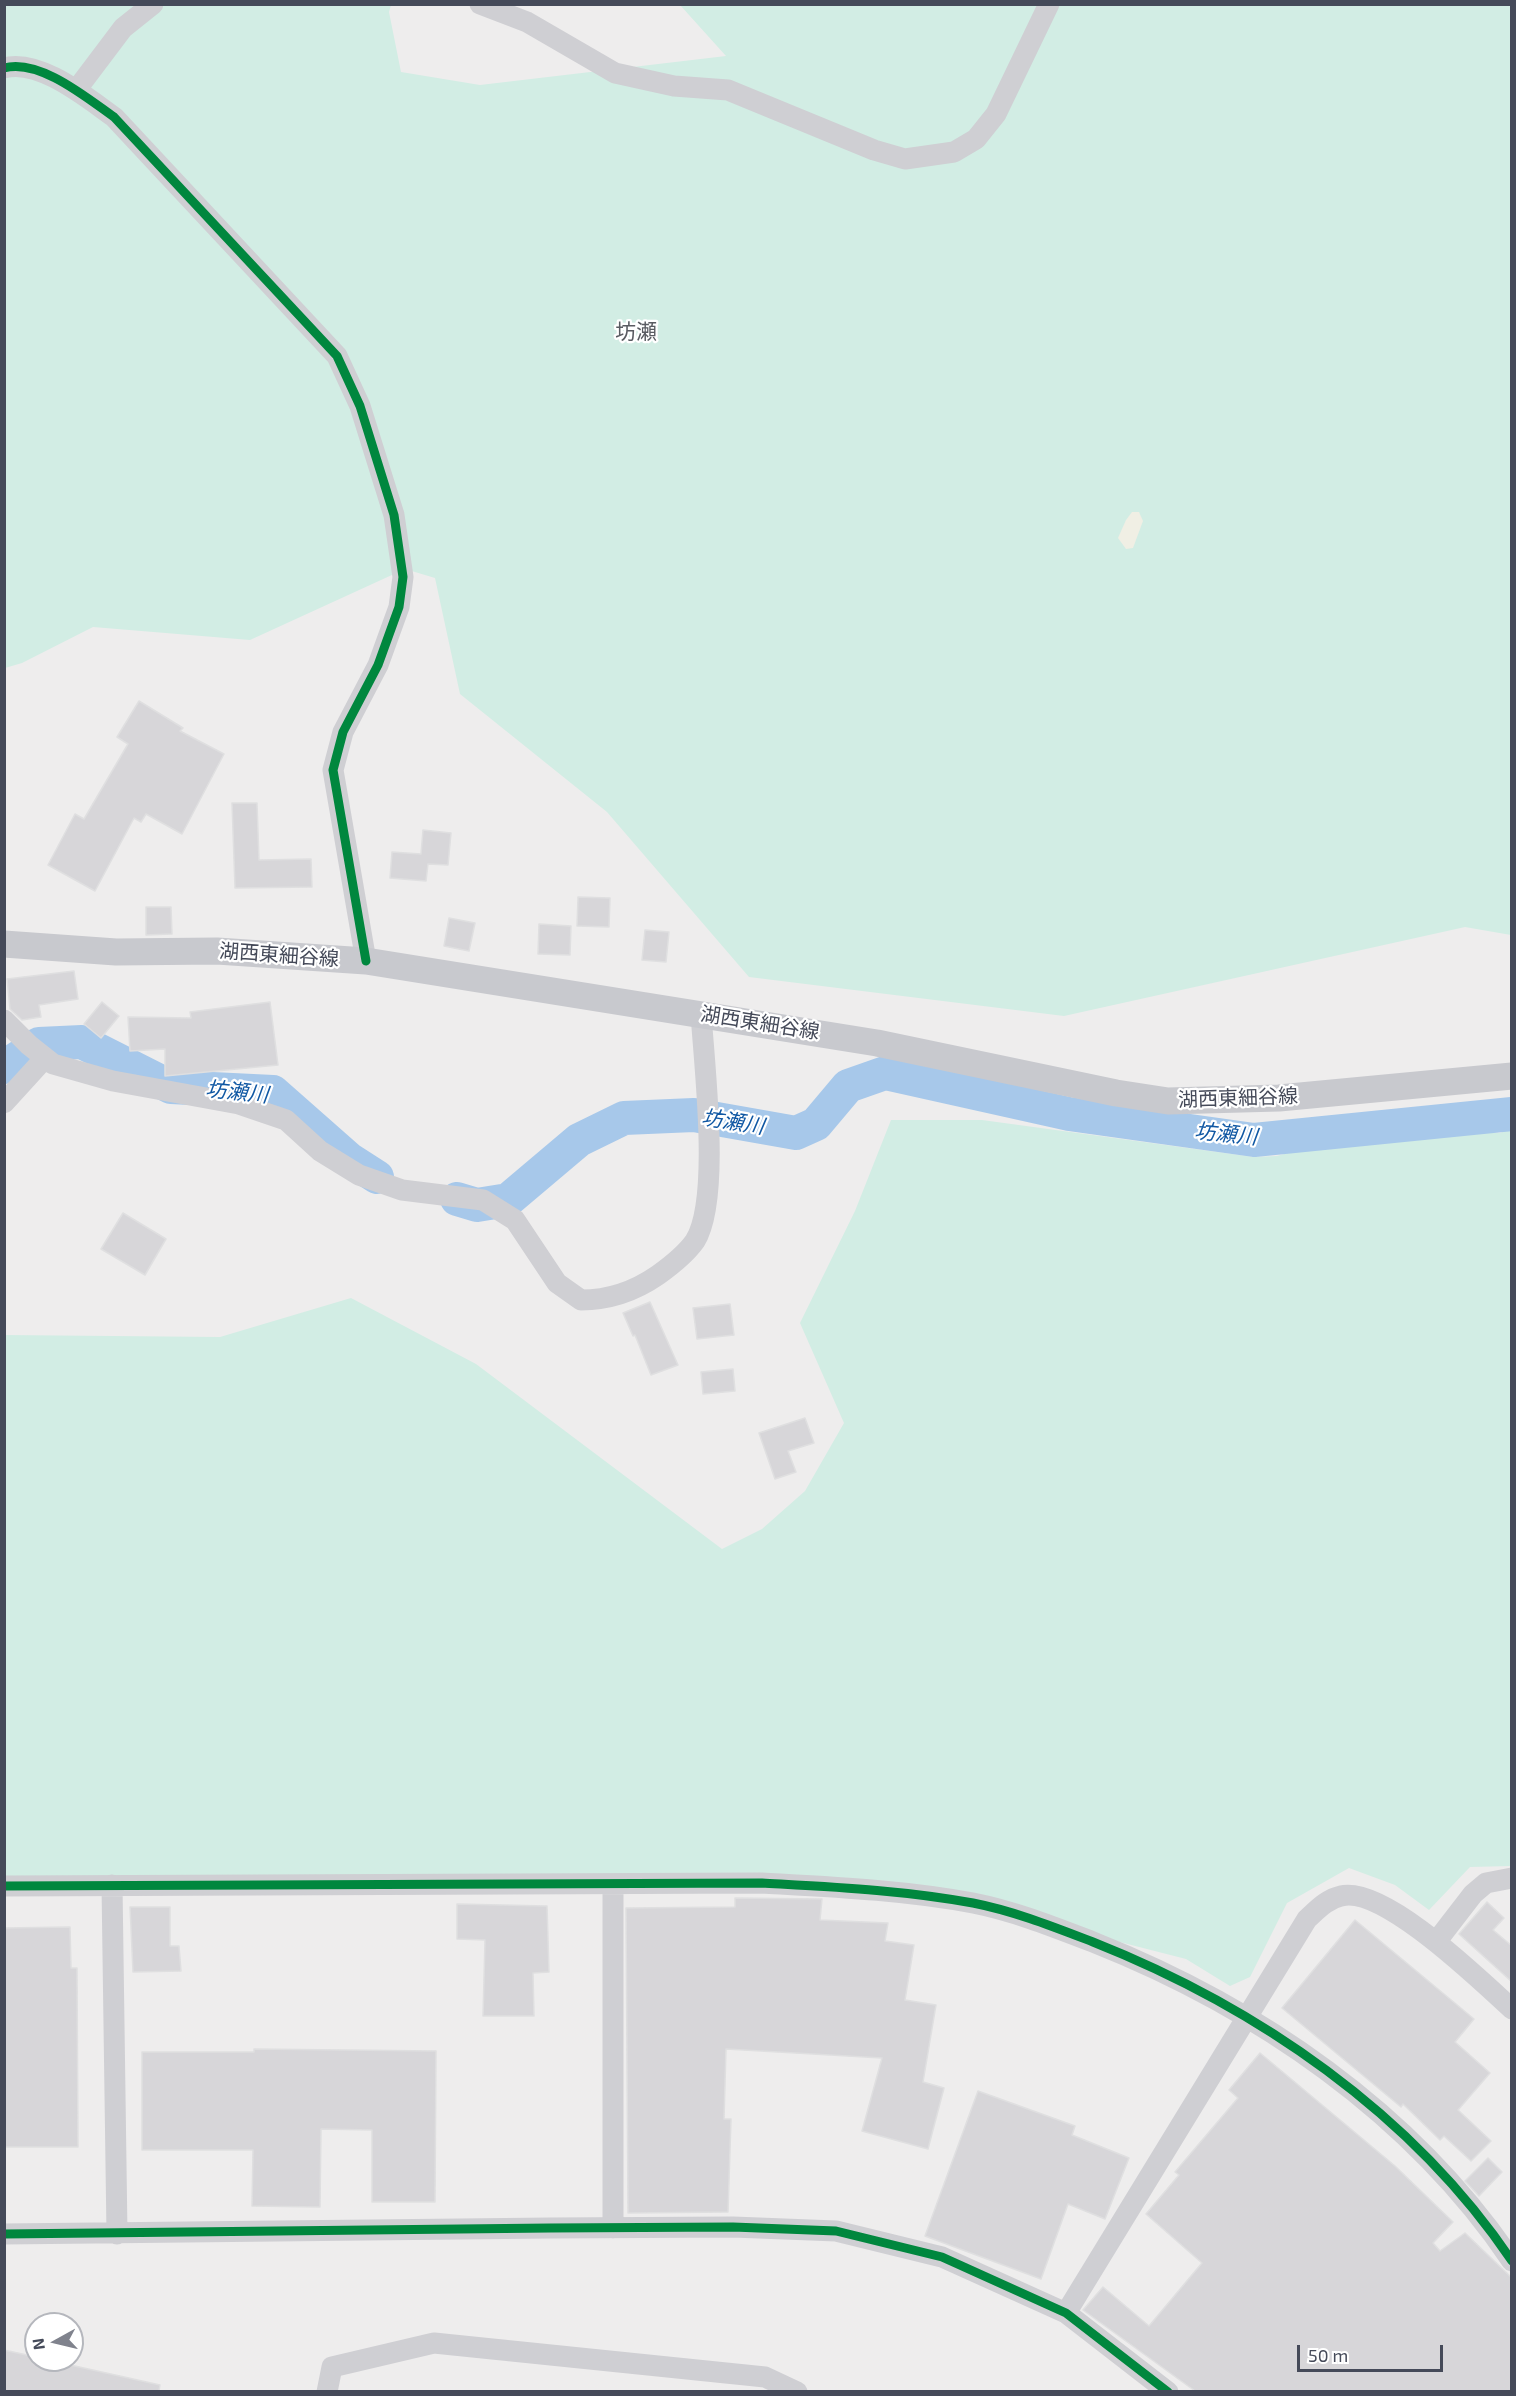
<!DOCTYPE html>
<meta charset="utf-8">
<style>
body{margin:0}
#map{position:relative;width:1516px;height:2396px;overflow:hidden;background:#eeeded;font-family:"Exo 2",sans-serif}
canvas{display:block}
.frame{position:absolute;inset:0;border:6px solid #454a59;pointer-events:none}
.north{position:absolute;left:24px;top:2312px;width:60px;height:60px;box-sizing:border-box;background:#fff;border:2px solid #b5b7bd;border-radius:50%;rotate:262deg;font-size:16px;font-weight:700;line-height:24px;text-align:center;color:#454a59}
.north::after{content:'';display:block;margin:auto;width:21px;height:27px;background:#80838d;clip-path:polygon(50% 0,100% 100%,50% 72%,0 100%)}
.scale{position:absolute;left:1297px;top:2345px;width:146px;height:27px;box-sizing:border-box;border:3px solid #454a59;border-top:0;padding-left:8px;font-size:18px;line-height:21px;white-space:nowrap;color:#454a59;-webkit-text-stroke:4px #fff;paint-order:stroke}
</style>
<div id="map">
<canvas width="1516" height="2396"></canvas>
<div class="frame"></div>
<div class="north">N</div>
<div class="scale">50 m</div>
</div>
<script>
const ctx = document.querySelector('canvas').getContext('2d');
ctx.lineJoin = 'round';
function fillPath(path, color) {
  ctx.fillStyle = color;
  ctx.fill(path, 'evenodd');
}
function stroke(path, color, width, dash) {
  ctx.strokeStyle = color;
  ctx.lineWidth = width;
  ctx.lineCap = dash ? 'butt' : 'round';
  ctx.setLineDash(dash || []);
  ctx.stroke(path);
}
function drawText(font, color, halo, rows, align = 'center') {
  ctx.font = font + ' "Exo 2","Noto Sans JP",sans-serif';
  ctx.lineWidth = 4.5;
  ctx.setLineDash([]);
  ctx.textBaseline = 'middle';
  ctx.strokeStyle = halo;
  ctx.fillStyle = color;
  for (const [text, x, y, turn = 0] of rows) {
    ctx.save();
    ctx.translate(x, y);
    ctx.rotate((+turn || 0) * Math.PI / 180);
    ctx.textAlign = isNaN(turn) ? turn : align;
    if (halo) ctx.strokeText(text, 0, 0);
    ctx.fillText(text, 0, 0);
    ctx.restore();
  }
}
fillPath(new Path2D(`
 M5,5H391L389,12L401,72L480,85L726,56L680,5H1511V935L1465,927L1064,1016L749,977L607,812L460,694L435,578L405,569L250,640L93,627L22,663L5,668Z
 M891,1120H982L1254,1157L1277,1156L1332,1140H1375L1454,1132L1500,1133L1511,1129V1866L1470,1867L1429,1910L1395,1885L1349,1868L1287,1903L1250,1977L1230,1986L1186,1959L1026,1918L898,1892L5,1886V1335L220,1337L351,1298L476,1364L722,1549L762,1529L805,1491L844,1423L800,1323L855,1211Z`), '#d2ede4');
fillPath(new Path2D(`
 M1132,512H1139L1143,521L1133,548L1126,549L1118,538L1126,520Z`), '#f0efe4');
stroke(new Path2D(`
 M4,1067L39,1044L82,1042L171,1087L273,1092L349,1159L377,1177
 M457,1199L477,1205L508,1200L579,1140L624,1118L694,1115L796,1133L816,1124L848,1086L885,1073L1069,1114L1254,1140L1512,1114`), '#a7c8ea', 34);
const building = new Path2D(`
 M139,701L183,728L180,731L224,754L182,834L146,814L141,822L134,818L95,891L48,865L75,814L84,819L128,744L117,737Z
 M232,803H257L259,860L311,859L312,887L235,888Z
 M423,830L451,833L448,865L428,864L426,881L390,878L392,852L421,854Z
 M578,897L610,898L609,927L577,926Z
 M146,907H171L172,934L146,935Z
 M449,918L475,923L469,951L444,946Z
 M539,924L571,926L570,955L538,954Z
 M645,930L669,932L666,962L642,960Z
 M74,971L78,999L39,1005L41,1017L22,1020L10,1009L7,979Z
 M102,1002L119,1016L101,1038L84,1024Z
 M270,1002L278,1065L165,1076V1049L130,1051L128,1017L191,1018L190,1012Z
 M123,1213L166,1239L145,1275L101,1249Z
 M650,1302L678,1365L651,1375L635,1335L633,1336L623,1313Z
 M730,1304L734,1335L697,1339L693,1308Z
 M733,1369L735,1391L703,1394L701,1372Z
 M805,1418L814,1443L788,1451L796,1472L775,1479L759,1433Z
 M735,1898L822,1899L820,1920L888,1923L885,1941L914,1945L905,2000L936,2005L923,2082L944,2088L928,2149L862,2131L882,2058L726,2049L724,2119H731L728,2212L628,2213L626,1908L735,1907Z
 M1487,1902L1504,1918L1493,1930L1512,1946V1982L1459,1934Z
 M457,1904L547,1906L549,1972L533,1973L534,2016H483L485,1940L457,1939Z
 M130,1907H170V1946H179L181,1971L133,1972Z
 M1355,1920L1474,2019L1455,2042L1490,2073L1458,2110L1491,2141L1471,2161L1444,2136L1440,2140L1403,2104L1401,2107L1282,2008Z
 M70,1927L71,1968H77L78,2147H4V1928Z
 M254,2049L436,2051L435,2202H372V2130L321,2129L320,2207L252,2206L253,2150H142V2052H254Z
 M1260,2053L1395,2166L1453,2222L1433,2243L1440,2251L1465,2233L1512,2278V2391H1195L1083,2310L1103,2287L1149,2326L1202,2263L1146,2214L1179,2175L1175,2172L1238,2098L1229,2090Z
 M978,2091L1075,2126L1072,2135L1129,2158L1105,2219L1068,2204L1041,2279L925,2236Z
 M1488,2158L1502,2172L1479,2196L1465,2181Z
 M4,2350L36,2357V2360H48L160,2385L159,2391H4Z`);
fillPath(building, '#d7d6d9');
stroke(building, '#dfdfe0', 1.5);
stroke(new Path2D(`
 M480,4L527,22L615,73L674,86L728,90L874,150L905,159L954,152L976,139L996,114L1049,4
 M4,68C39,58 87,98 114,117L337,356L360,406L394,515L403,577L399,607L378,665L343,732L333,770L366,961
 M77,89L123,28L153,4
 M4,1020L29,1045L53,1064L113,1081L239,1104L286,1120L320,1151L359,1175L402,1190L483,1200L515,1220L557,1283L581,1300C608,1300 635,1291 658,1275C672,1265 685,1255 695,1241C721,1199 704,1065 701,1013
 M4,1103L45,1058
 M112,1885L117,2234
 M4,1886L762,1883C833,1887 903,1890 973,1903C1014,1911 1054,1927 1093,1942C1257,2007 1412,2113 1512,2261
 M1436,1942L1473,1894L1486,1883L1512,1878
 M613,2228V1884
 M4,2234L550,2228L733,2227L836,2231L942,2257L1066,2313L1168,2392
 M1066,2313L1307,1919C1317,1910 1327,1899 1341,1896C1383,1885 1480,1980 1512,2009
 M327,2392L332,2367L434,2343L765,2377L797,2392`), '#cfcfd3', 21);
stroke(new Path2D(`
 M4,944L116,952L217,951L366,961L877,1043L1116,1093L1168,1101L1279,1098L1512,1076`), '#c8c9ce', 27);
stroke(new Path2D(`
 M4,68C39,58 87,98 114,117L337,356L360,406L394,515L403,577L399,607L378,665L343,732L333,770L366,961
 M4,1886L762,1883C833,1887 903,1890 973,1903C1014,1911 1054,1927 1093,1942C1257,2007 1412,2113 1512,2261
 M4,2234L550,2228L733,2227L836,2231L942,2257L1066,2313L1168,2392`), '#00873e', 9);
drawText('20px', '#454a59', '#fff', [
 ["湖西東細谷線",279,955,4],
 ["湖西東細谷線",760,1023,9],
 ["湖西東細谷線",1238,1098,-2]
]);
drawText('21px', '#595b61', '#fff', [
 ["坊瀬",636,332]
]);
drawText('italic 21px', '#0f57a3', '#fff', [
 ["坊瀬川",237,1092,6],
 ["坊瀬川",733,1122,9],
 ["坊瀬川",1226,1134,6]
]);
</script>
